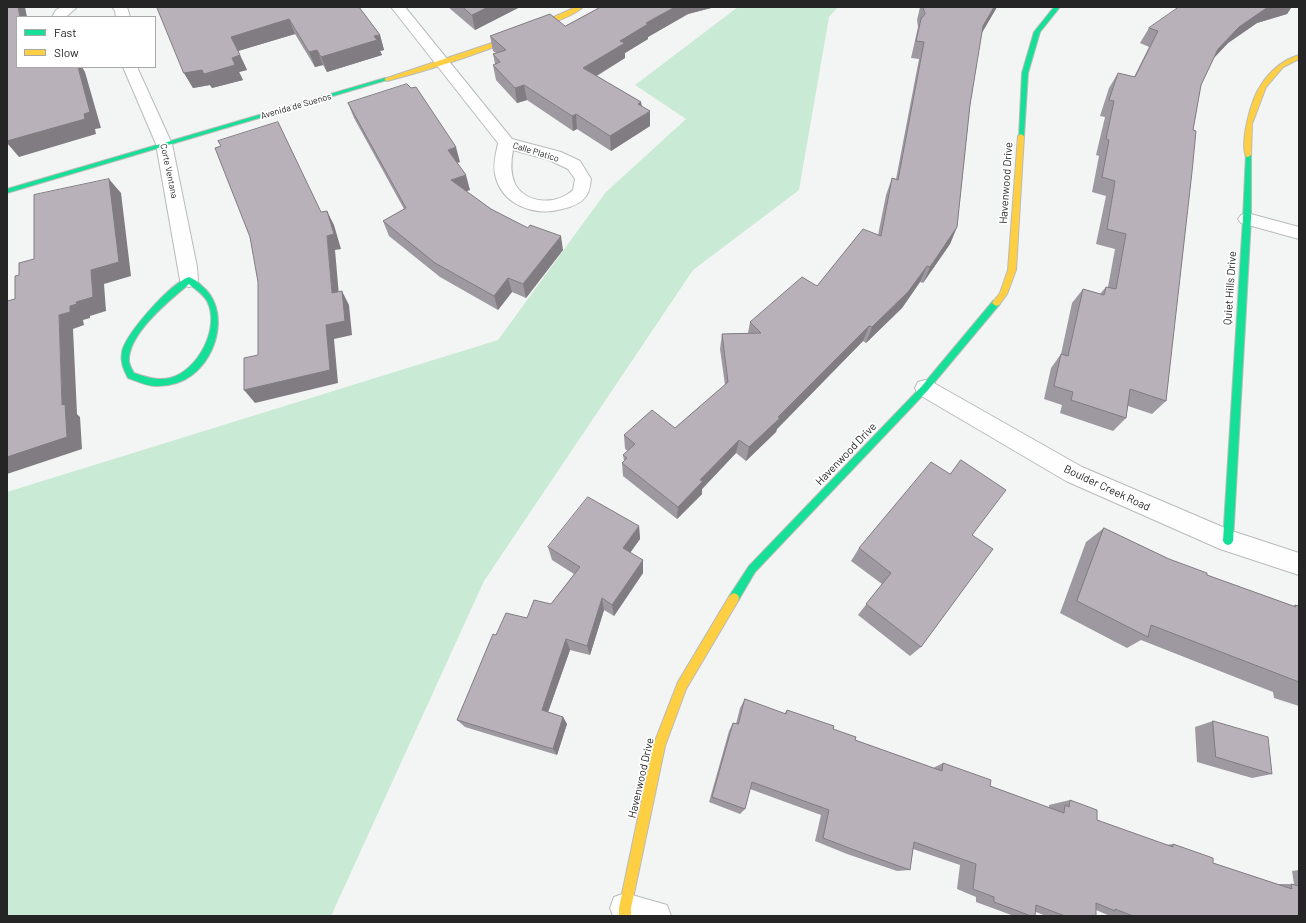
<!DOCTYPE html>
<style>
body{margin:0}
#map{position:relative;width:1306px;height:923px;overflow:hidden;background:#f3f5f4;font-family:Barlow,sans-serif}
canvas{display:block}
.frame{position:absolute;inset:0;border:8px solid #242524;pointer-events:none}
.legend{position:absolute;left:16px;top:16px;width:140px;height:52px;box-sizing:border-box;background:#fff;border:1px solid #a7a8a7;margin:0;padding:5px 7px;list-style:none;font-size:12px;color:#242524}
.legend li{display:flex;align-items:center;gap:8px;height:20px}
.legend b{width:20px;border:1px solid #a7a8a7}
</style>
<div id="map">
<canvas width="1306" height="923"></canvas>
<div class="frame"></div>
<ul class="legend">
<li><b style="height:5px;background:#16e098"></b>Fast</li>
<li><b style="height:5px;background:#ffcf43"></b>Slow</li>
</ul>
</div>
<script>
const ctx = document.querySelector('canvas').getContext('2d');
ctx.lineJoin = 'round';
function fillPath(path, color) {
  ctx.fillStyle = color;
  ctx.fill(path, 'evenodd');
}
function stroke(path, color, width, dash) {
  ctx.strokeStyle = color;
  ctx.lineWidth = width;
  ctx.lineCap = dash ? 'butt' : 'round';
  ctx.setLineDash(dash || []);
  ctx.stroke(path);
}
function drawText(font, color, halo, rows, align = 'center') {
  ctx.font = font + ' Barlow,sans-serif';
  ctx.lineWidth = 3.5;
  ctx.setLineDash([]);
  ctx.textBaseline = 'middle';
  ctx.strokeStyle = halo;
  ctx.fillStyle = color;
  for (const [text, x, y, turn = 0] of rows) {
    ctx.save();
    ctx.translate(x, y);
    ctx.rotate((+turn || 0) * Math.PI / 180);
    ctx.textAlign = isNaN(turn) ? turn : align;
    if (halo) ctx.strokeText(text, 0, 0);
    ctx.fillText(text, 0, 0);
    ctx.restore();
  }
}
fillPath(new Path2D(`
 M738,7H838L829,17L799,190L693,270L484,581L331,916H7V492L498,340L606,192L686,119L635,85Z`), '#c9ead4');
const street = new Path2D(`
 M61,7H77L66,17H52L56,10Z
 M112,7H127L130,17H116L115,11Z
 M391,7H405L512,139L561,152L580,161L591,179C590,185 590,191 586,196C581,204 571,207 562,209C535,217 501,205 495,174C493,164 496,153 498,143ZM513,150L549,160L568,169L575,179L573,190C557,205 527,205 515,184C510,173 511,161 513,150Z
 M123,67H137L172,144L197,267L198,280L196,285L189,287L182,285L180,280L156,144Z
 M1247,213L1299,227V239L1241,223L1238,219L1241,215Z
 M925,380L932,382L1082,467L1232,531L1299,553V575L1220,549L1066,481L918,394L915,388L918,382Z
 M625,893L667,905L671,916H613L610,908L614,897Z`);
const fast = new Path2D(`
 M1054,7H1060L1040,32L1028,73L1024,136L1023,137H1019L1022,73L1034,32Z
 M385,78L390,79L7,193V189Z
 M1246,153H1248L1251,155V219L1233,541L1231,544L1228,545L1225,544L1223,541L1243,219Z
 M189,277C194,279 198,282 202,286C229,308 219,355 192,375C183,382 170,386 158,386C148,387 137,381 128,378C124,370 120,362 122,352C126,333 171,283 189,277ZM189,284C195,289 203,294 207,301C221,327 198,371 170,378C157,381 146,377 134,373C132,370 130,366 129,362C127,334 170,300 189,284Z
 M996,300L999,301L1000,303L999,305L928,390L755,572L738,601L734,603L730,601L729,598L730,595L749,566L922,386L993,301Z`);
const slow = new Path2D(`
 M576,7H583C573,16 557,21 544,26C494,49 440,67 387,81L384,79L507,38Z
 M1299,55V59L1283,67L1266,87L1252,124L1251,155L1248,157H1246C1240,141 1251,99 1261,85C1270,71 1283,60 1299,55Z
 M1021,134L1024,136L1016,270L1007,294L999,305L996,306L992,303L1000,293L1008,270L1018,136Z
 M734,593L738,595L739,598L738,601L686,689L665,746L631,908V916H619V908L653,746L678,682L730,595Z`);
stroke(street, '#b9bbba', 2);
stroke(fast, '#b9bbba', 2);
stroke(slow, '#b9bbba', 2);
fillPath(street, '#fdfefd');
fillPath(fast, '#16e098');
fillPath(slow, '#ffcf43');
fillPath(new Path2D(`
 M157,7H359L380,35L384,50L380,51L382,55L327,72L323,65L315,67L295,34L238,51L247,70L239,72L243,80L212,88L210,85L193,88L184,73Z
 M448,7H520L475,30Z
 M601,7H715L688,14L648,37V39L625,53V58L597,76L641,102L642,106L650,126L611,151L577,129L573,131L527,100L517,103L496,80L493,65L495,64L493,54L496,53L493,51L490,36L565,26Z
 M920,7H997L981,34L970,105L957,227L950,244L923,283L920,282L902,308L866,343L863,341L777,429L776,432L746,461L736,453L702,489V494L677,519L623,476L622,463L624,461L623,455L628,451L625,449L624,435L675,428L725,385L720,349L722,334L748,333L750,322L817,286L878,235L886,195L892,178L896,179L919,59L911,58L916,36L918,27L917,20Z
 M1291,8L1287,14L1257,23L1228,43L1214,58L1201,85L1193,130L1166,401L1152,414L1128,406L1126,418L1113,431L1060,413L1062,405L1044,399L1051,368L1061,354L1072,303L1083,289L1100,294L1106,287H1108L1115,249L1096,244L1106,196L1092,192L1099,156L1096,155L1105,117L1100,116L1109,88L1118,73L1134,77L1149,47L1140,43L1149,28Z
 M348,103L460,162L457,163L470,190L466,191L491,209L563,250L526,298L512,292L498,310L440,277L389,236L383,221L404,209L354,118Z
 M639,526L640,539L630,553L643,560V573L614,616L604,610L590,655L570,650L548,712L563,717L567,724L557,755L465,727L457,720L496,635L527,618L551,604L574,574L552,560L548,547Z
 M1104,528L1169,559L1207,575L1293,606L1295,605L1299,606V706L1274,698L1273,692L1141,640L1127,648L1060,613L1086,542Z
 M972,535L921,647L910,656L858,615L882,584L851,561L859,548Z
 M745,699L784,714L787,710L833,729L855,740L933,768L943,763L990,786L1049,808V805L1070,800L1097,820L1166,845L1173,844L1213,863L1277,884H1294L1292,871L1299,870V916H1110L1096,910V916H1046L1036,912L1031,916H1014L976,902V897L957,889L960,865L913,849L910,870L897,871L847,854L815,841L821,815L750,789L745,809L740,814L709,802L729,731L733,723L736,724L740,708Z
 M1213,721L1272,774L1252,778L1197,762L1195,727Z`), '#9e98a0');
fillPath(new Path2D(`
 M18,7H25L27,17H20Z
 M488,7H520L475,30L472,15Z
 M675,7H715L688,14L648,37V39L625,53V58L584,83L583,68L620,41L646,23Z
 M994,7H997L976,43L983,26Z
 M1267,7H1296L1291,8L1287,14L1257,23L1228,43L1208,64L1218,49L1239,27Z
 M289,19L295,34L238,51L231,37Z
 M380,35L384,50L380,51L382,55L327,72L321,57L374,36Z
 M317,50L323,65L315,67L309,52Z
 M240,55L247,70L239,72L243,80L212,88L210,85L193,88L184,73Z
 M78,67H82L85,72L101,128L95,129L96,134L19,157L7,143V141L84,114Z
 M524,85L527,100L517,103L515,88Z
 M641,102L642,117L650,111V126L611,151L610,136L638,104Z
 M576,114L577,129L573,131L572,116Z
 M456,147L460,162L452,164L448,150Z
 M466,175L470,190L455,195L451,180Z
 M109,179L121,193L131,276L104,284L106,311L90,316V318L83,320L84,325L73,329L77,414L80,417L82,449L7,474V457L62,405L59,315L70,306L76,302L91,270Z
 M327,211L334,225L341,249L335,250L340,307L332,293L327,236Z
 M957,227L950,244L923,283L930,267Z
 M561,236L563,250L526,298L523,284Z
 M927,266L920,282L902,308L866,343L872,327Z
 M508,278L512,292L498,310L494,296Z
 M342,291L349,305L352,335L334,339L338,383L255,403L244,390L326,325Z
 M869,326L863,341L777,429L776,432L746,461L749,447Z
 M739,440L736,453L702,489V494L677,519L678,507L700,480Z
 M639,526L640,539L624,561L623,548Z
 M643,560V573L614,616L612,605Z
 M602,598L604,610L590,655L587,646Z
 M566,639L570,650L546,718L542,710Z
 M563,717L567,724L557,755L553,749Z`), '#817c82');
const building = new Path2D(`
 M7,7H18L20,17H17V67H78L90,112L84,114L85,119L7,141Z
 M157,7H359L380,35L374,36L377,40L321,57L317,50L309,52L289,19L231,37L240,55L232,58L235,65L204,74L202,70L184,73Z
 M463,7H488L472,15Z
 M601,7H675L646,23L648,24L620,41L625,43L583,68L641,102L638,104L650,111L610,136L576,114L572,116L524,85L515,88L493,65L500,62L493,54L506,50L490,36L550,14L565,26Z
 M923,7H994L983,26L970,105L957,227L930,267L927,266L908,292L872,327L869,326L778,417L780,418L749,447L739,440L700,480L703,481L678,507L622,463L627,458L623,455L635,444L624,435L652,410L675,428L728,382L722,334L761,333L750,322L802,277L817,286L863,229L881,236L892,178L898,180L924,42L916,41L921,19L925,14Z
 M1179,7H1268L1239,27L1218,49L1201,85L1193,130L1196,131L1192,172L1166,401L1130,389L1126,418L1071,400L1073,392L1054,386L1061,354L1068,356L1083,289L1104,295L1106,287L1116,289L1126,234L1107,229L1115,181L1102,177L1109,140L1106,139L1114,101L1109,100L1118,73L1135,77L1158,31L1149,28Z
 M407,84L411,88L416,87L456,147L448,150L466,175L451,180L491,209L528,228L530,225L561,236L523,284L508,278L494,296L435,263L383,221L406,208L348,103Z
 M278,122L321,212L327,211L334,234L327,236L332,293L342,291L345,321L326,325L330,370L244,390V358L258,355V282L250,237L215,148L221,146L218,141Z
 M109,179L119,262L91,270L93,297L76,302L77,304L70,306V312L59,315L62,405L65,404L67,437L7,457V301L15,299V276L19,275V263L34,259V195Z
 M961,460L1006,490L972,535L993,549L921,647L866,604L891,573L859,548L931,462L950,474Z
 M588,497L639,526L623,548L643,560L612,605L602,598L587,646L566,639L542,710L563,717L553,749L457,720L493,634L496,635L506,613L527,618L534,600L551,604L580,567L548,547Z
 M1104,528L1169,559L1207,573V575L1296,607L1295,605L1299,606V682L1151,625L1148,637L1077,601Z
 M745,699L786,714L787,710L834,726L833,729L856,737L855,740L942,771L943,763L991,780L990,786L1064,813L1065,805L1069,807L1070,800L1097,810V820L1173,847V844L1213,858V863L1292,889L1291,884L1299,886V916H1133L1115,909V911L1096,903V916H1065L1036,905L1035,916H1031L994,902V897L973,889L976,864L914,842L910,870L857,851L823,838L829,810L752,782L745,809L712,797L733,723L738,724Z
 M1213,721L1268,737L1272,774L1216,757Z`);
fillPath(building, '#b8b1ba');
stroke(building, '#817c82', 1);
drawText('9px', '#242524', '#fff', [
 ["Avenida de Suenos",296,106,-16],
 ["Calle Platico",536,152,17],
 ["Corte Ventana",169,171,78]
]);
drawText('11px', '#242524', '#fff', [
 ["Havenwood Drive",1006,183,-86],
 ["Quiet Hills Drive",1230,288,-86],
 ["Havenwood Drive",846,454,-46],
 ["Boulder Creek Road",1107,488,25],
 ["Havenwood Drive",641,778,-77]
]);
</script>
